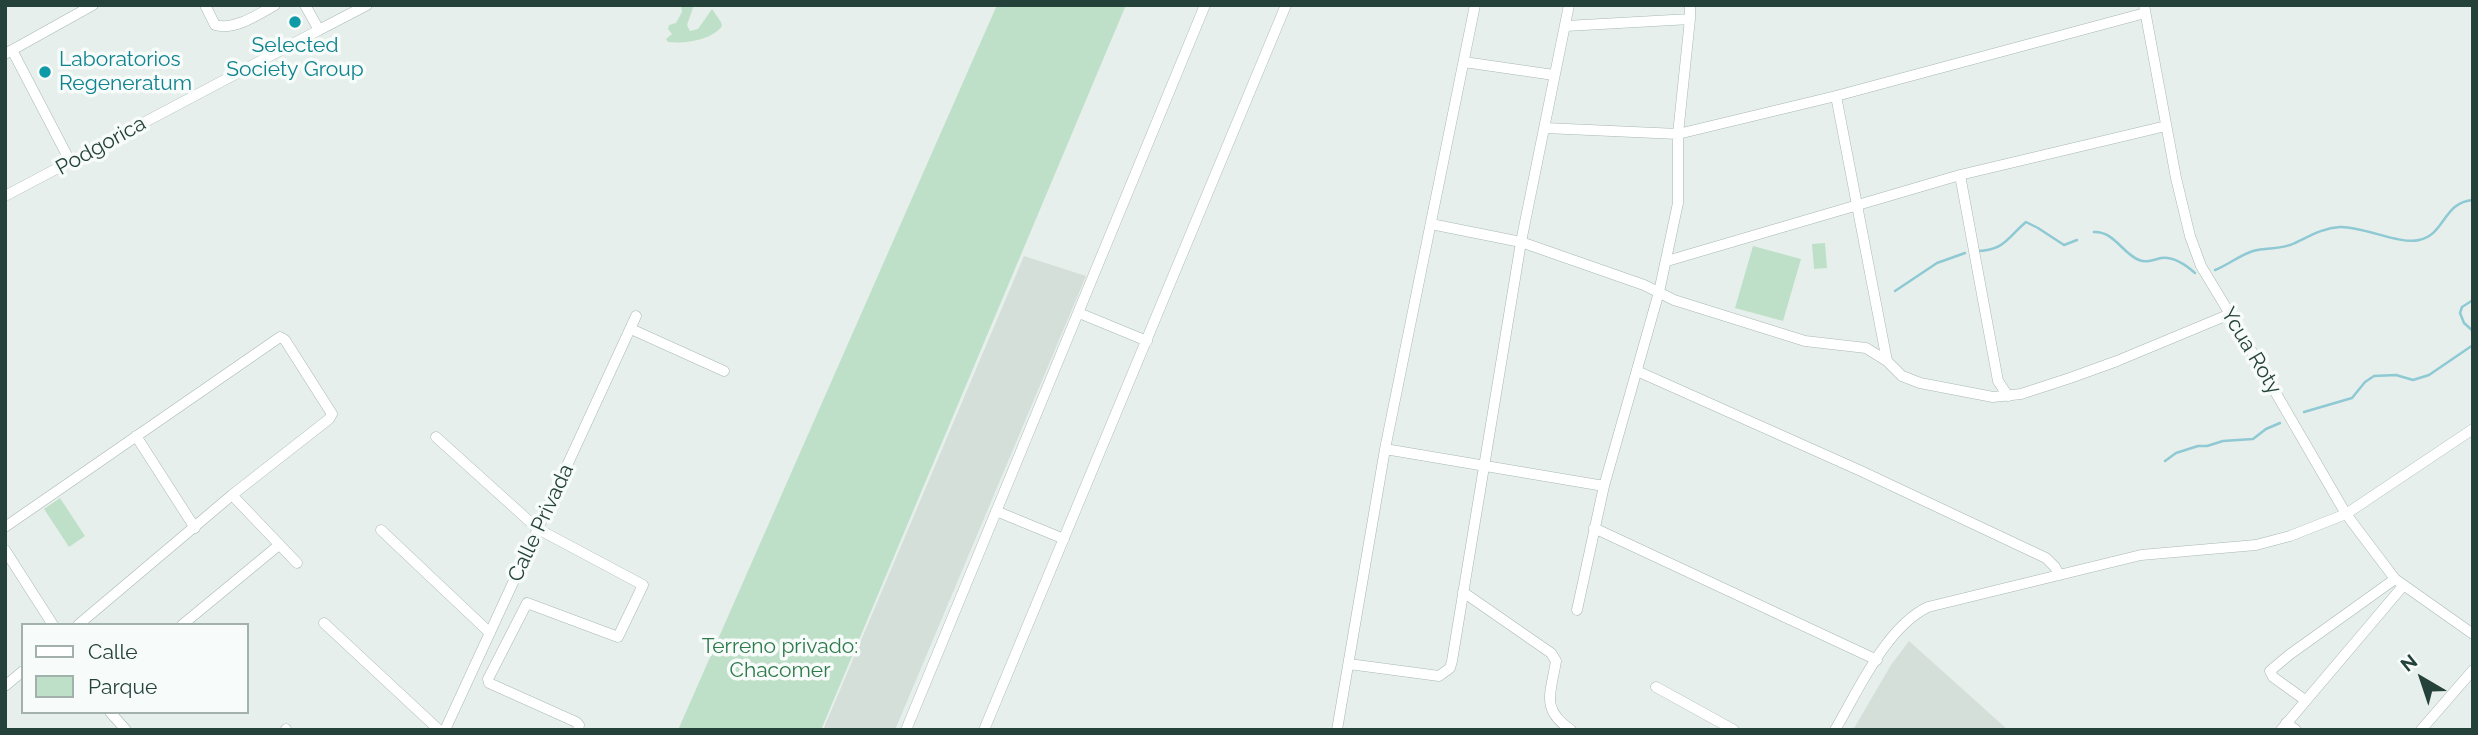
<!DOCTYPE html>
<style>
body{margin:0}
#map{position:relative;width:2478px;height:735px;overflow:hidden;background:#e6efeb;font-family:Raleway,sans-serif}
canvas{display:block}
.frame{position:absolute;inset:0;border:7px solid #24423a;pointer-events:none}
.legend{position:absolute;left:21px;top:623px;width:228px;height:91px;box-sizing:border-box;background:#f7fbf9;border:2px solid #a3b1ad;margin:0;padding:9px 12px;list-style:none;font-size:21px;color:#24423a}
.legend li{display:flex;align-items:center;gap:14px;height:35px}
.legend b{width:35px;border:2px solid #a3b1ad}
.north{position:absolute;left:2387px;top:644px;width:70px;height:70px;-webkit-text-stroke:5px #f7fbf9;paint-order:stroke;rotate:321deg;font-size:19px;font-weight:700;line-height:28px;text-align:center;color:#24423a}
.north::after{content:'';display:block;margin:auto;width:24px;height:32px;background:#24423a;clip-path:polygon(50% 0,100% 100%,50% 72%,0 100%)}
</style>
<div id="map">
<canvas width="2478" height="735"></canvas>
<div class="frame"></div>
<ul class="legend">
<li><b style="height:9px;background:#fff"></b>Calle</li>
<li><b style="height:19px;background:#bfe0c8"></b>Parque</li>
</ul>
<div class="north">N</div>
</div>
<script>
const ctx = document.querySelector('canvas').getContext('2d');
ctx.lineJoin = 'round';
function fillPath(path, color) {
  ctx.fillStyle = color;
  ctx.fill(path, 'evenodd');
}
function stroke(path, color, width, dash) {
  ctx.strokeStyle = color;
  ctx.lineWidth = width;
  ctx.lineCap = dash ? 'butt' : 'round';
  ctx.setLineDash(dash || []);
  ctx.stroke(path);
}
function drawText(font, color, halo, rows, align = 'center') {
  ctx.font = font + ' Raleway,sans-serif';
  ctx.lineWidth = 7;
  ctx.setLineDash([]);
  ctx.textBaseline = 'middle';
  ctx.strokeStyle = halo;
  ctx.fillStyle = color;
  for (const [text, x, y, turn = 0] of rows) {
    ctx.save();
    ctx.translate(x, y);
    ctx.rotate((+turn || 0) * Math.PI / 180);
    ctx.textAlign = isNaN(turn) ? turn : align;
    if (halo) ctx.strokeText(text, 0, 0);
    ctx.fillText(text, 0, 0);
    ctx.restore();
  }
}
fillPath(new Path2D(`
 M1024,256L1086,276L895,730H823Z
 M1909,641L2008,730H1853L1891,665Z`), '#d4dfda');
fillPath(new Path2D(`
 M681,5H694L687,25L690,31L698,29L712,9L721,22L722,26C712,40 685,44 668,42L666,39L672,34L668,29L669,25L676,23L682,12Z
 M997,5H1126L821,730H678Z
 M1825,243L1827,268L1814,269L1812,244Z
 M1753,246L1801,259L1783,321L1735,308Z
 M60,498L85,536L69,547L44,509Z`), '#bfe0c8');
stroke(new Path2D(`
 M2094,232C2114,231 2123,254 2139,260C2147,263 2153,260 2161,258C2174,256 2186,265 2195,273
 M1976,251C2004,251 2007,238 2026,222L2038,228L2064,245L2077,240
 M2215,270C2228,265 2240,255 2253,251C2267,247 2282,250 2295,243C2310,236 2323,228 2340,227C2362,226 2400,245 2419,240C2445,235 2443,202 2473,200
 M1895,291L1937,263L1965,253
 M2473,300L2462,307L2460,313L2464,323L2473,331
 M2304,412L2352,398L2365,382L2374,376L2396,375L2413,380L2429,375L2473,345
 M2165,461L2176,453L2198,446H2207L2223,441L2253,439L2266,429L2280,423`), '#8ec9d4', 2.5);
const minor = new Path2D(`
 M205,5L215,25C234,31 259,14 275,5
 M2144,5L2176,178L2190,236L2201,266L2230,314L2346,514L2395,579L2473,634
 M1566,26L1690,19
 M319,30L367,5
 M12,50L71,163
 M5,54L93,5
 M1464,62L1554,75
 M1836,96L1887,361
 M1545,128L1678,134L1836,96L2145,13
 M1960,175L1998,381L2008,396
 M5,196L319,30L305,5
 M1431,224L1521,242L1644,285L1674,300L1805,341L1866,348L1887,361L1902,376L1920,383L1993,397L2021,394L2070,378L2117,361L2230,314
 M1667,261L1960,175L2166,126
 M1079,313L1147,341
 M631,329L724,371
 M1637,371L1861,471L2046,558L2055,567L2059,575
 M136,436L195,528
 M436,437L538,529L643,585L618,637L527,603L488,679L489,683L576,722L579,725L578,730
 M1385,449L1604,486
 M232,495L297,563
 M996,511L1064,539
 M5,527L280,337L285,340L332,414L329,419L232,495L78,625
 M1594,528L1877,660
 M381,530L490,633
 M5,550L53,625
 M1463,592L1551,653L1556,661C1551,693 1540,709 1571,730
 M1577,610L1604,486L1659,292L1678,203V134L1690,19V5
 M324,623L439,730
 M182,625L279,545
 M1349,664L1439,676L1450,668L1452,661L1521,242L1569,5
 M5,686L23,671
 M1656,687L1734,730
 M2305,700L2273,677L2270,671L2289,655L2395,579
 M110,712L126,730
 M2286,723L2296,730
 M286,729V730
 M445,730L636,316
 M906,730L1205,5
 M984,730L1286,5
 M1337,730L1385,449L1475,5
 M1835,730C1858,691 1886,627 1928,607L2141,555L2256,545L2290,536L2346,514L2473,429
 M2281,730L2403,586
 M2421,730L2473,670`);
stroke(minor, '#a8b8b2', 11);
stroke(minor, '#fff', 10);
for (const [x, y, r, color] of [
 [295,22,7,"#0f9aa8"],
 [45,72,7,"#0f9aa8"]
]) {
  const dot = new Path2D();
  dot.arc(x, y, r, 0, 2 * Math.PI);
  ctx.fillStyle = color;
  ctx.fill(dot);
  stroke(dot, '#f7fbf9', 2.5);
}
drawText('21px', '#0d838f', '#f7fbf9', [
 ["Selected",295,46],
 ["Society Group",295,70],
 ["Laboratorios",59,60,"left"],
 ["Regeneratum",59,84,"left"]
]);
drawText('21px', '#24423a', '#f7fbf9', [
 ["Podgorica",101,146,-29],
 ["Ycua Roty",2251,351,59],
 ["Calle Privada",541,523,-65]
]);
drawText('21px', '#2d7a4b', '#f7fbf9', [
 ["Terreno privado:",780,647],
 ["Chacomer",780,671]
]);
</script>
